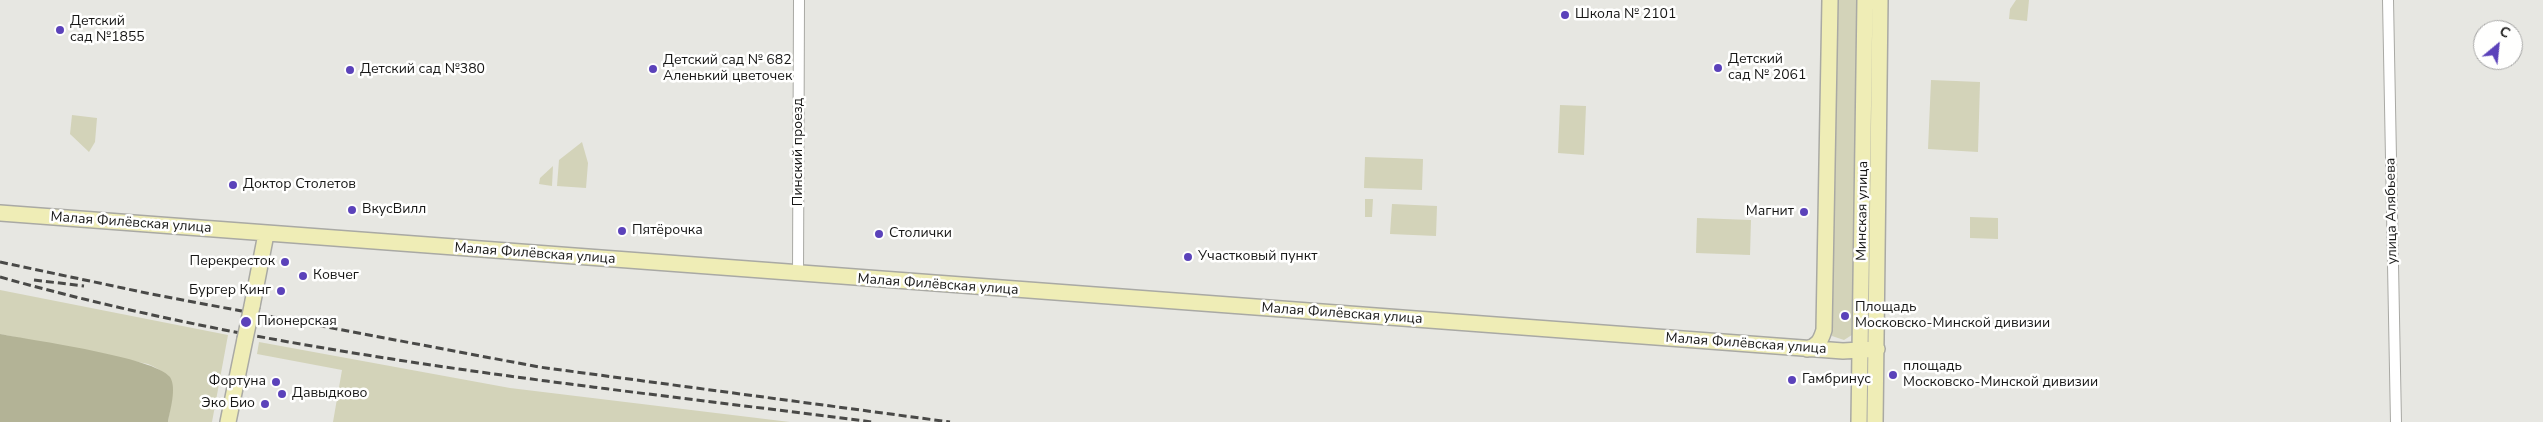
<!DOCTYPE html>
<meta charset="utf-8">
<style>
body{margin:0}
#map{position:relative;width:2543px;height:422px;overflow:hidden;background:#e7e7e2;font-family:"Nunito Sans",sans-serif}
canvas{display:block}
.north{position:absolute;left:2473px;top:20px;width:50px;height:50px;box-sizing:border-box;background:#fffffe;border:1px solid #a2a2a1;border-radius:50%;rotate:28deg;font-size:14px;font-weight:700;line-height:20px;text-align:center;color:#171716}
.north::after{content:'';display:block;margin:auto;width:18px;height:22px;background:#5b42ba;clip-path:polygon(50% 0,100% 100%,50% 72%,0 100%)}
</style>
<div id="map">
<canvas width="2543" height="422"></canvas>
<div class="north">С</div>
</div>
<script>
const ctx = document.querySelector('canvas').getContext('2d');
ctx.lineJoin = 'round';
function fillPath(path, color) {
  ctx.fillStyle = color;
  ctx.fill(path, 'evenodd');
}
function stroke(path, color, width, dash) {
  ctx.strokeStyle = color;
  ctx.lineWidth = width;
  ctx.lineCap = dash ? 'butt' : 'round';
  ctx.setLineDash(dash || []);
  ctx.stroke(path);
}
function drawText(font, color, halo, rows, align = 'center') {
  ctx.font = font + ' "Nunito Sans",sans-serif';
  ctx.lineWidth = 5;
  ctx.setLineDash([]);
  ctx.textBaseline = 'middle';
  ctx.strokeStyle = halo;
  ctx.fillStyle = color;
  for (const [text, x, y, turn = 0] of rows) {
    ctx.save();
    ctx.translate(x, y);
    ctx.rotate((+turn || 0) * Math.PI / 180);
    ctx.textAlign = isNaN(turn) ? turn : align;
    if (halo) ctx.strokeText(text, 0, 0);
    ctx.fillText(text, 0, 0);
    ctx.restore();
  }
}
fillPath(new Path2D(`
 M1837,0H1857L1855,333L1844,340L1832,336L1829,328Z
 M2016,0H2029L2027,21L2009,19L2010,9Z
 M1931,80L1980,82L1978,152L1928,149Z
 M1560,105L1586,106L1584,155L1558,153Z
 M72,115L97,118L95,142L89,152L70,134Z
 M582,142L588,163L586,188L557,186L559,160Z
 M1365,157L1423,159L1422,190L1364,188Z
 M553,166L552,186L539,184L540,178Z
 M1365,199H1373L1372,217H1365Z
 M1392,204L1437,206L1436,236L1390,234Z
 M1970,217L1998,218V239L1970,238Z
 M1697,218L1751,220L1750,255L1696,253Z
 M0,290L228,335L212,422H168C172,394 179,377 148,364L0,334Z
 M259,342L510,388L790,422H333L342,370L257,354Z`), '#d3d3b9');
fillPath(new Path2D(`
 M0,334C30,340 155,357 170,377C177,388 170,410 168,422H0Z`), '#b3b396');
const street = new Path2D(`
 M2388,0L2396,422
 M798,275L799,0`);
const secondary = new Path2D(`
 M0,213L1843,351L1877,349
 M252,306L266,234
 M1807,349C1818,346 1821,340 1824,330L1830,0
 M228,422L245,339
 M1859,422L1865,0
 M1875,422L1880,0`);
stroke(street, '#a9a9a4', 12);
stroke(secondary, '#a9a9a4', 18);
stroke(street, '#fff', 10);
stroke(secondary, '#efedb6', 15);
stroke(new Path2D(`
 M0,262L151,294L539,367L950,422
 M0,277C284,357 580,384 872,422
 M34,280L84,286`), '#494947', 3, [8, 4]);
const secondaryBridge = new Path2D(`
 M245,339L252,306`);
stroke(secondaryBridge, '#a9a9a4', 18, []);
stroke(secondaryBridge, '#efedb6', 15);
for (const [x, y, r, color] of [
 [1565,15,5,"#5b42ba"],
 [60,30,5,"#5b42ba"],
 [1718,68,5,"#5b42ba"],
 [653,69,5,"#5b42ba"],
 [350,70,5,"#5b42ba"],
 [233,185,5,"#5b42ba"],
 [352,210,5,"#5b42ba"],
 [1804,212,5,"#5b42ba"],
 [622,231,5,"#5b42ba"],
 [879,234,5,"#5b42ba"],
 [1188,257,5,"#5b42ba"],
 [285,262,5,"#5b42ba"],
 [303,276,5,"#5b42ba"],
 [281,291,5,"#5b42ba"],
 [1845,316,5,"#5b42ba"],
 [246,322,6,"#5b42ba"],
 [1893,375,5,"#5b42ba"],
 [1792,380,5,"#5b42ba"],
 [276,382,5,"#5b42ba"],
 [282,394,5,"#5b42ba"],
 [265,404,5,"#5b42ba"]
]) {
  const dot = new Path2D();
  dot.arc(x, y, r, 0, 2 * Math.PI);
  ctx.fillStyle = color;
  ctx.fill(dot);
  stroke(dot, '#fffffe', 2);
}
drawText('14px', '#171716', '#fffffe', [
 ["Школа № 2101",1575,15],
 ["Детский",70,22],
 ["сад №1855",70,38],
 ["Детский",1728,60],
 ["сад № 2061",1728,76],
 ["Детский сад № 682",663,61],
 ["Аленький цветочек",663,77],
 ["Детский сад №380",360,70],
 ["Доктор Столетов",243,185],
 ["ВкусВилл",362,210],
 ["Магнит",1794,212,"right"],
 ["Пятёрочка",632,231],
 ["Столички",889,234],
 ["Участковый пункт",1198,257],
 ["Перекресток",275,262,"right"],
 ["Ковчег",313,276],
 ["Бургер Кинг",271,291,"right"],
 ["Площадь",1855,308],
 ["Московско-Минской дивизии",1855,324],
 ["Пионерская",257,322],
 ["площадь",1903,367],
 ["Московско-Минской дивизии",1903,383],
 ["Гамбринус",1802,380],
 ["Фортуна",266,382,"right"],
 ["Давыдково",292,394],
 ["Эко Био",255,404,"right"]
], 'left');
drawText('14px', '#171716', '#fffffe', [
 ["Пинский проезд",799,152,-90],
 ["Минская улица",1863,211,-89],
 ["улица Алябьева",2392,211,-91],
 ["Малая Филёвская улица",131,223,4],
 ["Малая Филёвская улица",535,254,4],
 ["Малая Филёвская улица",938,285,4],
 ["Малая Филёвская улица",1342,314,4],
 ["Малая Филёвская улица",1746,344,4]
]);
</script>
